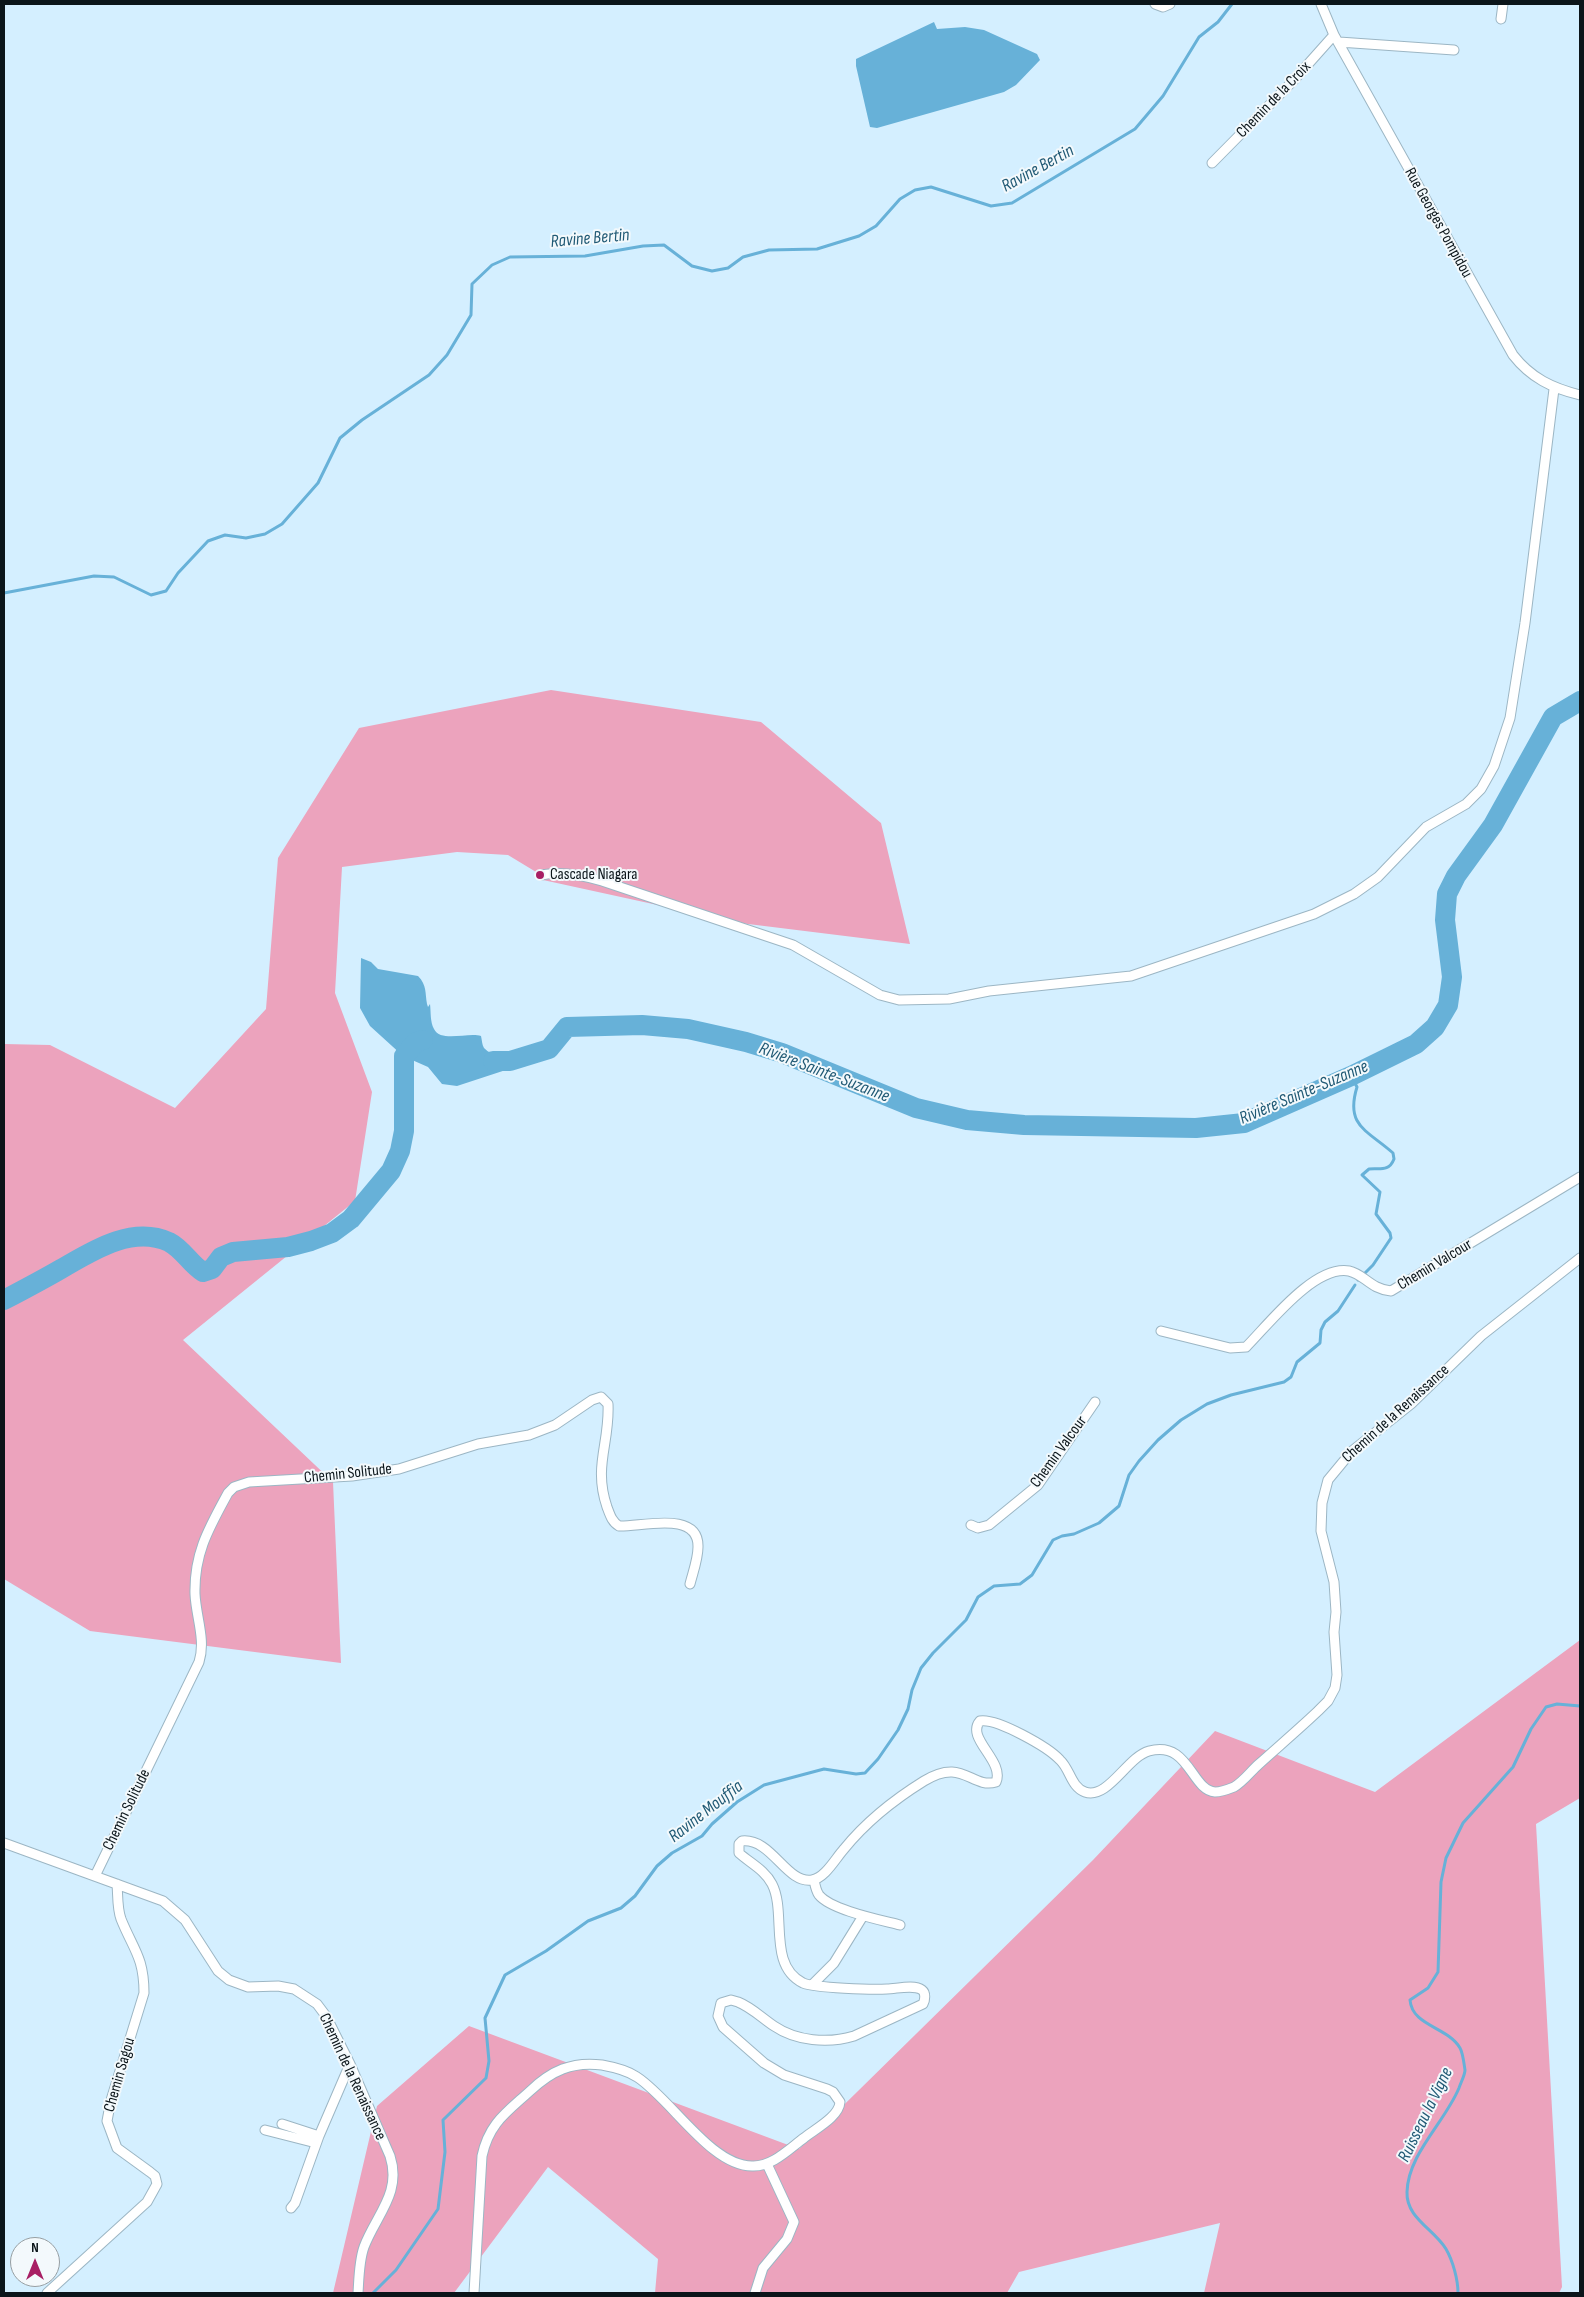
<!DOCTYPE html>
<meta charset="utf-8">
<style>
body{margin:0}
#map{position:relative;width:1584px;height:2297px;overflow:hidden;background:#d4efff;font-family:"Sofia Sans Condensed",sans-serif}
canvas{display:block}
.frame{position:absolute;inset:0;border:5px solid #0b151a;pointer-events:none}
.north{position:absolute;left:10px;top:2237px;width:50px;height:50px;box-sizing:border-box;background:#f3f9fc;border:1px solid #969ea2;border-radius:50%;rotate:0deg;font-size:14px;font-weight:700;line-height:20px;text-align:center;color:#0b151a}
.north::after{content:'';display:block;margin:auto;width:18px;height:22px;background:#a81f64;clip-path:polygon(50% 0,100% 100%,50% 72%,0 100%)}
</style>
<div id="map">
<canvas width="1584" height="2297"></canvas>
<div class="frame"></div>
<div class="north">N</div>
</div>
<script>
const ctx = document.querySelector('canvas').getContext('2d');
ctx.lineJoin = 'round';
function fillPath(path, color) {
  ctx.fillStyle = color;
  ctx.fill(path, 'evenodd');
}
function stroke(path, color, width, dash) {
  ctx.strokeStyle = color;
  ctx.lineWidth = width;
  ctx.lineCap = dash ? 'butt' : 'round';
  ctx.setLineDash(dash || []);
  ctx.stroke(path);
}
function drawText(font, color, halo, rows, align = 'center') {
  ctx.font = font + ' "Sofia Sans Condensed",sans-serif';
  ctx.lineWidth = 4;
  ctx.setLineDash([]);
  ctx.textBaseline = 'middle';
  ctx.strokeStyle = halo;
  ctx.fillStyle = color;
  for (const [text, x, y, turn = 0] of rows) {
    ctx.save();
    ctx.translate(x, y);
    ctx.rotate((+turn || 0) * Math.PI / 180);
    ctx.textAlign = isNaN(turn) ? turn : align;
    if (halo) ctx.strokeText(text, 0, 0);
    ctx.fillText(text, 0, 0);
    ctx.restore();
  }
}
fillPath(new Path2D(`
 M551,690L761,722L881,823L910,944L740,923L543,880L541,875L508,855L457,852L342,867L335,993L372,1092L355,1201L183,1340L333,1482L341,1663L90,1631L4,1579V1044L50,1045L175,1108L266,1009L278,858L359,728Z
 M1580,1640V1798L1536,1824L1562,2287L1559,2293H1204L1220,2223L1019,2272L1007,2293H655L658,2259L548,2167L454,2293H333L377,2106L469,2026L799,2149L1093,1860L1215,1731L1375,1792Z`), '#eca3bd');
fillPath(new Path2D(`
 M934,22L937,29L965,27L984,30L1037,54L1040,60L1016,85L1004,92L877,128L870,127L856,66V59Z
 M361,958L371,962L378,969L418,976C427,985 425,993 427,1004L428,1007L430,1004C431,1012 430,1022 434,1029C441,1043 468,1032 481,1036C482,1040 482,1045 484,1048C492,1057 508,1057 519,1057L521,1065L457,1086L442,1084L428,1067L403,1056L370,1026L360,1008Z`), '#67b1d8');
stroke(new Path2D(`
 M4,593L94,576L114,577L151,595L166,591L178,573L208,541L225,535L246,538L265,534L282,524L318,483L340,438L362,420L429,375L447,355L471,315L472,284L492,265L510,257L585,256L643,246L664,245L692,266L712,271L728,268L743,257L769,250L817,249L859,236L876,226L900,199L915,190L931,187L991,206L1012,203L1135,129L1163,96L1199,37L1218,22L1232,4
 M1351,1076L1357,1087C1345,1126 1367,1130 1393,1153L1394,1159C1389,1172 1380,1168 1369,1169L1362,1175L1380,1192L1376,1214L1390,1233L1391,1238L1373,1265L1358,1280
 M373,2293L396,2270L438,2209L445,2152L443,2120L486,2078L489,2061L485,2018L505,1975L546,1951L588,1921L621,1908L635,1896L657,1866L672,1853L702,1836L712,1824L737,1802L764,1785L824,1769L856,1774L865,1773L878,1759L898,1730L908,1709L912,1690L921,1668L933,1653L966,1620L978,1597L994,1586L1020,1584L1032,1575L1053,1540L1062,1536L1074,1534L1099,1523L1119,1506L1129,1475L1139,1461L1158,1440L1181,1420L1207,1404L1231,1395L1284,1382L1291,1377L1297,1362L1320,1343L1321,1330L1325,1322L1338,1311L1355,1285
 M1458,2293C1458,2280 1453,2261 1446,2249C1434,2229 1406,2218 1407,2192C1408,2154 1445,2122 1459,2088C1461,2082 1465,2075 1465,2070C1464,2064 1463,2053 1460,2048C1448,2027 1412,2026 1410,2000L1428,1988L1438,1972L1441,1882L1446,1858L1463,1823L1513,1767L1531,1729L1546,1707L1557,1704L1580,1706`), '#67b1d8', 3);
stroke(new Path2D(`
 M493,1061H510L549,1049L567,1027L642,1025L688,1029L746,1042L782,1053L916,1108L967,1120L1024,1125L1196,1128L1244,1123L1351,1076L1416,1044L1435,1027L1448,1005L1452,977L1445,920L1447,894L1456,876L1493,825L1553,717L1580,701
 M4,1300C23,1290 42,1280 61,1269C92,1251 132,1225 169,1242C183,1249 190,1264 203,1272L212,1269L221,1257L233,1252L288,1247L311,1241L332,1233L351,1219L391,1171L400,1151L404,1131V1056L416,1042L423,1040`), '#67b1d8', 20);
const minor = new Path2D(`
 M1155,4L1163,7L1170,4
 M1321,4L1334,35L1513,355C1531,378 1552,388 1580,395
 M1501,19L1503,4
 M1339,42L1454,50
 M1212,163L1293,81L1334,35
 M541,875C562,871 582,875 602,881L793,945L880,995L899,1000L949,999L989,991L1131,976L1314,914L1354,894L1378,877L1426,827L1466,804L1481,789L1494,766L1510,718L1525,623L1554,389
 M1161,1331L1230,1348L1246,1347C1269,1324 1314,1265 1349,1271C1364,1274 1370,1289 1391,1291L1580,1177
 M971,1525L978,1528L989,1525L1038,1485L1095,1402
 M4,1843L163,1901L185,1920L218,1971L229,1980L248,1987L278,1986L294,1989L317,2004L326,2016L350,2064L390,2156C402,2193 376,2215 364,2247C359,2261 359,2278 358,2293
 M95,1876L199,1662C206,1640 196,1617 195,1594C194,1553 209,1528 228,1493L234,1487L249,1482L352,1476L399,1469L478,1444L529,1435L555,1425L592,1400L601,1397L608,1404C610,1443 593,1466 607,1507C610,1515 612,1522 619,1526C641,1527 699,1510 698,1547C698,1559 693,1572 690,1584
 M814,1880C815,1885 816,1891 819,1895C831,1910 881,1920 900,1925
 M812,1985L834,1963L863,1916
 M282,2124L319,2136
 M265,2130L316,2143
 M291,2208L295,2203L319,2136L350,2064
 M47,2293L147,2202L157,2184L155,2176L150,2172L117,2148L107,2121L111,2100L144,1993C144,1957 133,1949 121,1919C117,1908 118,1895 117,1884
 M474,2293L482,2156C489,2123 507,2112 530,2091C551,2071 572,2061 602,2065C613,2067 627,2070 637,2077C671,2099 711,2166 752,2166C772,2167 789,2149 804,2138C815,2129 839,2117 840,2102L833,2092L827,2089L784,2075L764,2063L723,2027L718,2016L721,2003L731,2000L738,2002C751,2007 762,2018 774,2026C796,2041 828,2044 854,2036L923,2004C925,2000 926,1993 922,1990C914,1984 896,1989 887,1989C873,1990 815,1988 803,1983C767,1965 787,1913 772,1884C765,1870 750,1863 739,1853V1844L742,1841C772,1838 786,1884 812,1880C825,1878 835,1859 844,1849C865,1823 895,1799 924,1781C963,1757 971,1789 996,1782C1005,1761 965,1738 980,1721C997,1718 1048,1747 1060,1760C1070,1769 1071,1787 1085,1792C1108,1800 1127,1757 1149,1751C1189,1740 1191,1790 1215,1792C1221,1792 1229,1789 1234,1787C1243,1782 1251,1771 1259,1764C1279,1746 1299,1729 1318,1711L1328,1701L1335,1688L1337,1675L1334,1632L1336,1612L1334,1582L1321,1531L1322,1503L1328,1480L1352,1451L1411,1404L1481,1336L1580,1258
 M755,2293L763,2268L787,2239L794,2222L767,2164`);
stroke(minor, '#9cb6c4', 11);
stroke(minor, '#fff', 9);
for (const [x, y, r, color] of [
 [540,875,5,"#a81f64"]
]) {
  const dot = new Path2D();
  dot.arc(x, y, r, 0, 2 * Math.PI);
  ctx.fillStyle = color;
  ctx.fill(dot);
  stroke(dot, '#f3f9fc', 2);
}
drawText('16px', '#0b151a', '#f3f9fc', [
 ["Chemin de la Croix",1274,100,-46],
 ["Rue Georges Pompidou",1438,223,61],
 ["Chemin Valcour",1435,1265,-31],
 ["Chemin de la Renaissance",1396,1414,-42],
 ["Chemin Valcour",1059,1452,-54],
 ["Chemin Solitude",348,1474,-6],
 ["Chemin Solitude",127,1810,-64],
 ["Chemin Sagou",120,2075,-74],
 ["Chemin de la Renaissance",352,2077,65]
]);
drawText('16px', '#0b151a', '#f3f9fc', [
 ["Cascade Niagara",550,875]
], 'left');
drawText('italic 18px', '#215a75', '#f3f9fc', [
 ["Ravine Bertin",1038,169,-29],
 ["Ravine Bertin",590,239,-5],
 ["Rivière Sainte-Suzanne",824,1073,21],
 ["Rivière Sainte-Suzanne",1304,1093,-23],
 ["Ravine Mouffia",706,1812,-38],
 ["Ruisseau la Vigne",1426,2115,-64]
]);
</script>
